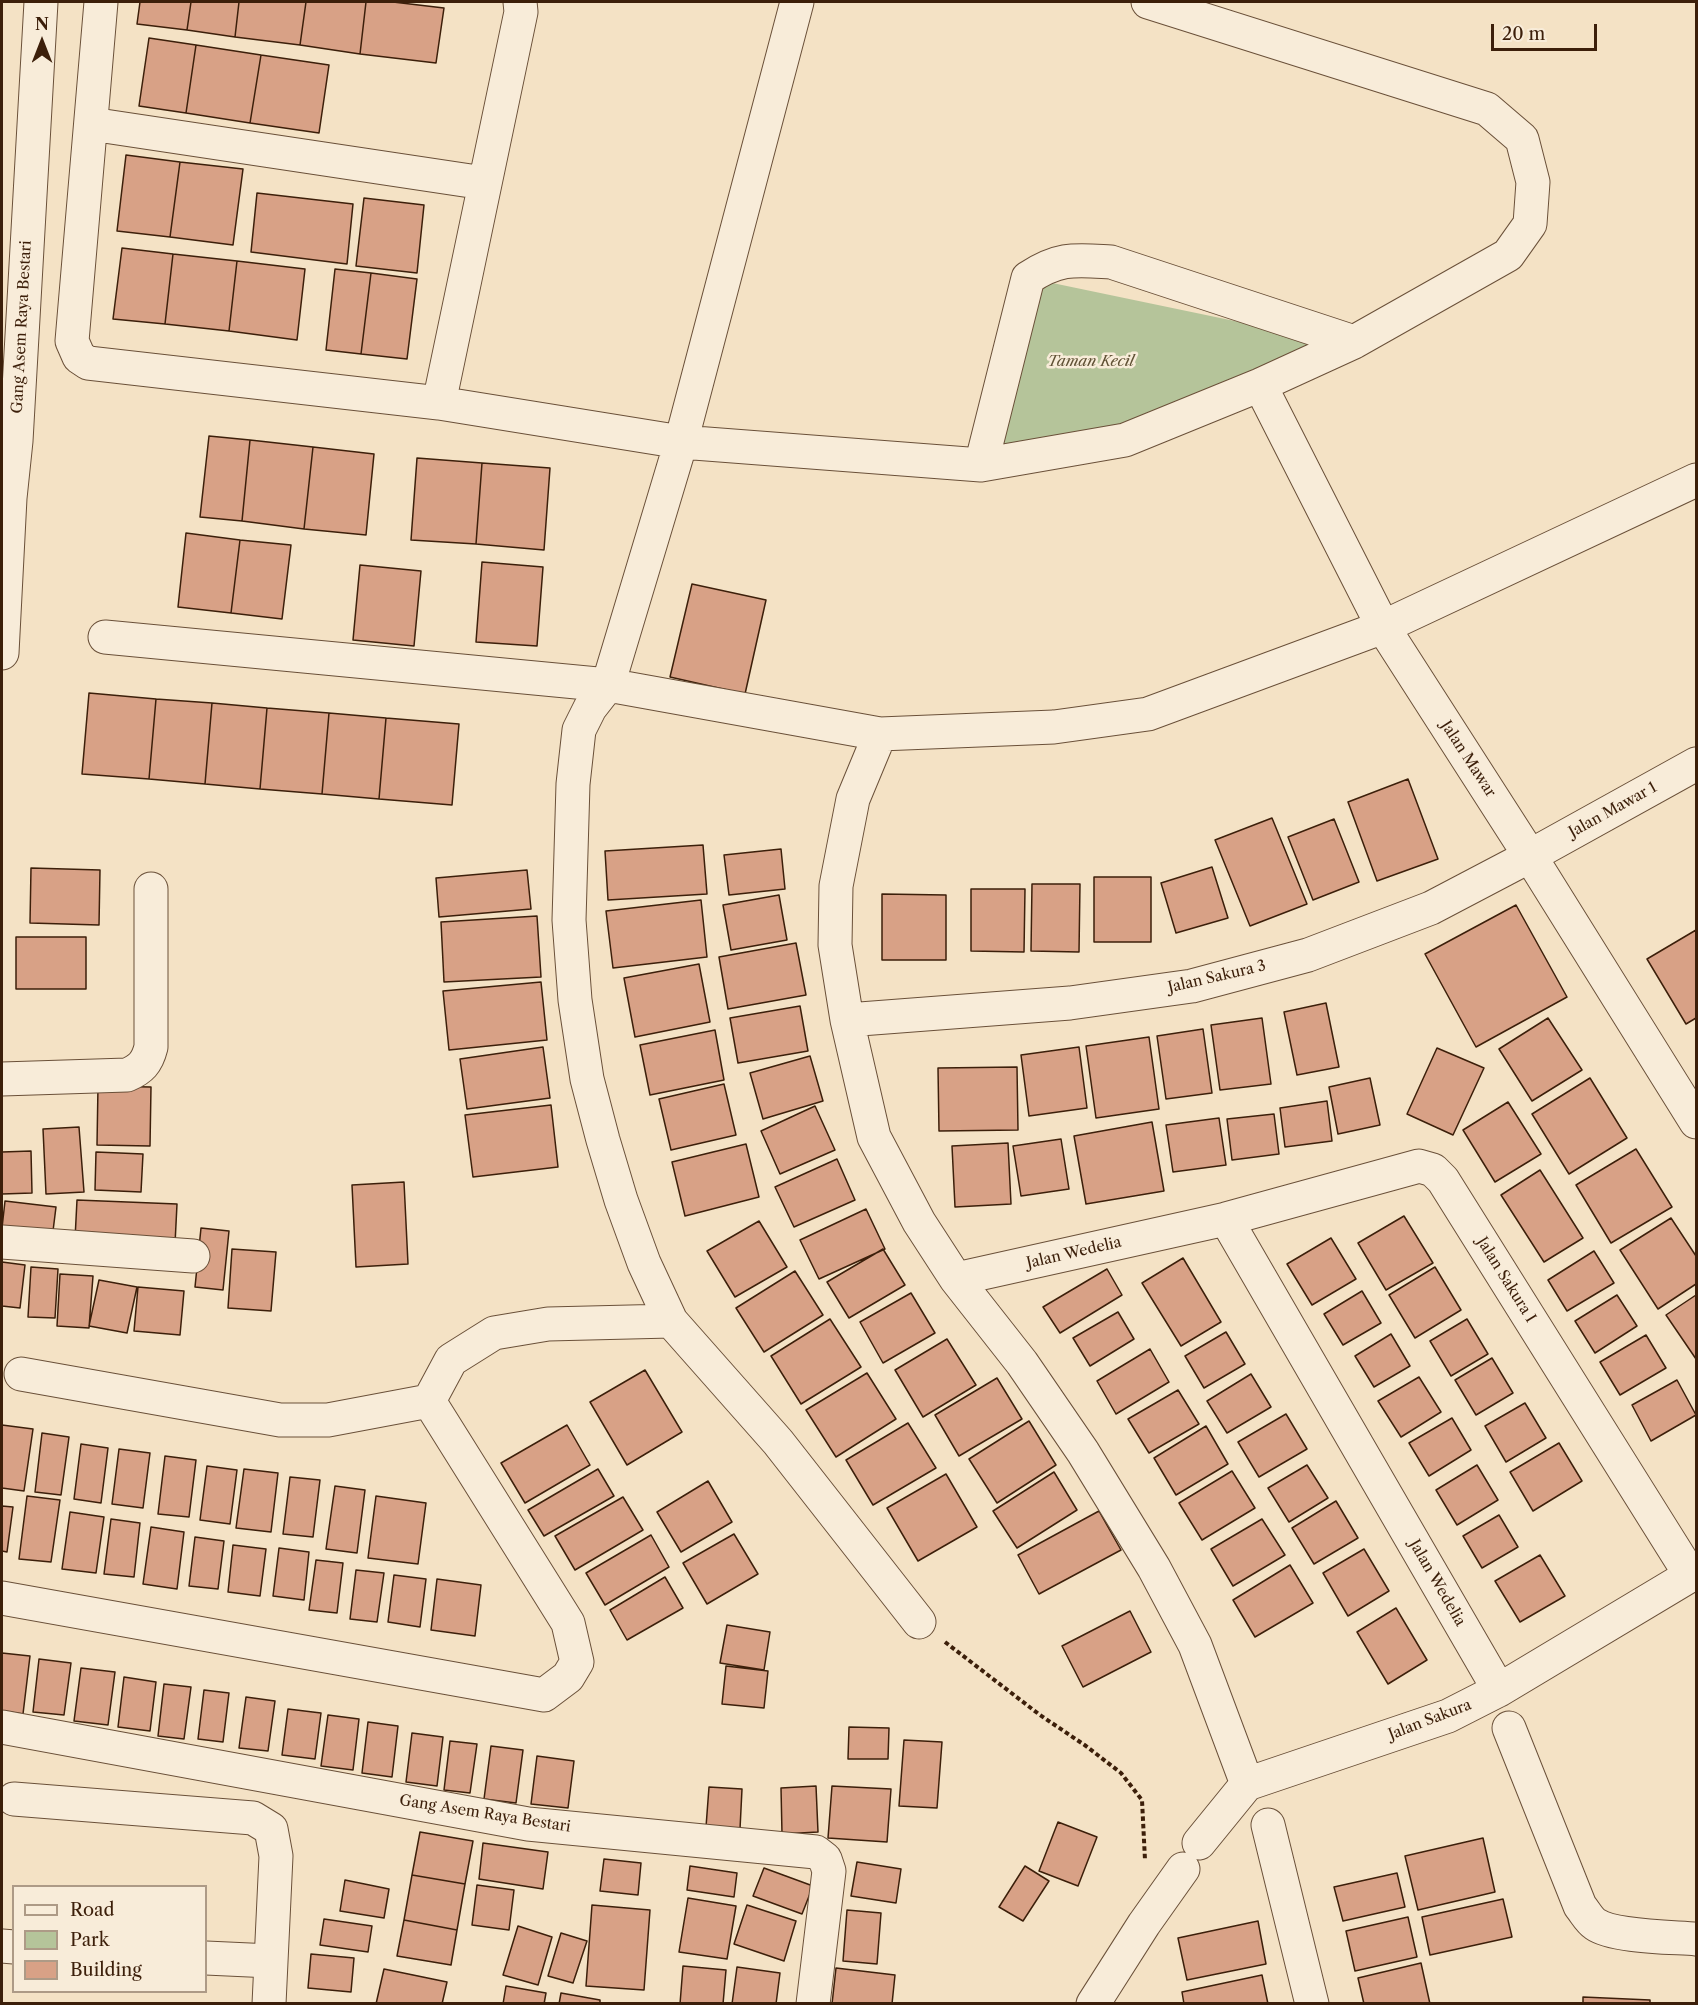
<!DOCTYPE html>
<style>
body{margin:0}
#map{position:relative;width:1698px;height:2005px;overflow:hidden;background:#f4e2c5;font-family:"Libre Caslon Text",serif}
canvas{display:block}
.frame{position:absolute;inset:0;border:3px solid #3c1f0a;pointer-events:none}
.legend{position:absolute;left:12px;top:1885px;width:195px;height:108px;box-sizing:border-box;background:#f8ecd9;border:2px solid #ad9a86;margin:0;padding:8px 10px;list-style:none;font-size:18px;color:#3c1f0a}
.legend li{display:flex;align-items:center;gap:12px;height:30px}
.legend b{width:30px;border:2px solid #ad9a86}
.north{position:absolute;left:12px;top:12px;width:60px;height:60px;-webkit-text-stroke:4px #f8ecd9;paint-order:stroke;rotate:0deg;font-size:16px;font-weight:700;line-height:24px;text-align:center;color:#3c1f0a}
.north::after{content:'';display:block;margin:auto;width:21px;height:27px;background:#3c1f0a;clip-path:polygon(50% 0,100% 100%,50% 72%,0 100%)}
.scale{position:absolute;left:1491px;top:24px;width:106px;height:27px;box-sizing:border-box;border:3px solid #3c1f0a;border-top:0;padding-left:8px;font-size:18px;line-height:21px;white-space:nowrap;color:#3c1f0a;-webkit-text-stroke:4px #f8ecd9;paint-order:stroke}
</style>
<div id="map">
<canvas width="1698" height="2005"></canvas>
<div class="frame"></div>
<ul class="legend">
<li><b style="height:8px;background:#f8ecd9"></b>Road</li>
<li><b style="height:16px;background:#b5c49a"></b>Park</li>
<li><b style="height:16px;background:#d8a186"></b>Building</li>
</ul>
<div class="north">N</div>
<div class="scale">20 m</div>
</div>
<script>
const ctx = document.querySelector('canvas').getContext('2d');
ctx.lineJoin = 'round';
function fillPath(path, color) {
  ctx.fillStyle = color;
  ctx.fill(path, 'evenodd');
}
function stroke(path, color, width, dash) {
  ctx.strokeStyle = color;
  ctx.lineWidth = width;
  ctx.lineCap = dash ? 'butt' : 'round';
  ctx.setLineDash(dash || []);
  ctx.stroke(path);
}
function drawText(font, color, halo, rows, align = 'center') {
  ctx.font = font + ' "Libre Caslon Text",serif';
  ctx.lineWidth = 5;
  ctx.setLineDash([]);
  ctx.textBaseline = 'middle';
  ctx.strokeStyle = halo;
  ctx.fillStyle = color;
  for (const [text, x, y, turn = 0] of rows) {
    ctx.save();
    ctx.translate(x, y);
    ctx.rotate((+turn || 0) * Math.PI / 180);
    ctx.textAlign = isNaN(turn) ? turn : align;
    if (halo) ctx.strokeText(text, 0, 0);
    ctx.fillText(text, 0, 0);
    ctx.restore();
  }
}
fillPath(new Path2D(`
 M1038,280L1321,339L1215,393L1107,430L998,448Z`), '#b5c49a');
const building = new Path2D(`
 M140,2H191L187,30L137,24Z
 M191,2H239L235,37L187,30Z
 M239,2H306L300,45L235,37Z
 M306,2H366L360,54L300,45Z
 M366,2H393L444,8L436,63L360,54Z
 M149,38L196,45L186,113L139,106Z
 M196,45L261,55L250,123L186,113Z
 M261,55L329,65L319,133L250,123Z
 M126,155L180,162L170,237L117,231Z
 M180,162L243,169L233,245L170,237Z
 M257,193L353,204L347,264L251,252Z
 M364,198L424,205L417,273L356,266Z
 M122,248L173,254L165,324L113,319Z
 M173,254L237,261L229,331L165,324Z
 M237,261L305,269L297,340L229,331Z
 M335,269L371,273L361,354L326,350Z
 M371,273L417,279L407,359L361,354Z
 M209,436L250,440L242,521L200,517Z
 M250,440L313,447L304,529L242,521Z
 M313,447L374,454L366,535L304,529Z
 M417,458L482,463L476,544L411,540Z
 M482,463L550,468L544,550L476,544Z
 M186,533L240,540L231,613L178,607Z
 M240,540L291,545L282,619L231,613Z
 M482,562L543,567L537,646L476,642Z
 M360,565L421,571L414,646L353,640Z
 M692,584L766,600L745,694L670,677Z
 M89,693L156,699L149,779L82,774Z
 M156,699L212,703L205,784L149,779Z
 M212,703L267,708L260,789L205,784Z
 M267,708L329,713L322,794L260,789Z
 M329,713L386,718L379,799L322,794Z
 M386,718L459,724L452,805L379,799Z
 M1408,779L1438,859L1377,881L1348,802Z
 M1272,818L1307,904L1250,926L1215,840Z
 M1334,819L1359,882L1313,900L1288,837Z
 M703,845L707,894L608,900L605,851Z
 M781,849L785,889L729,895L724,855Z
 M1212,867L1228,918L1176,933L1161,883Z
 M31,868L100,870L99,925L30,923Z
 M527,870L531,909L439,917L436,878Z
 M1094,877H1151V942H1094Z
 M1032,884H1080L1079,952L1031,951Z
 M971,889H1025L1024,952L971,951Z
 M882,894L946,895V960H882Z
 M779,895L787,940L731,950L723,905Z
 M701,900L707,957L613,968L606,911Z
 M1516,905L1567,997L1476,1047L1425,954Z
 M537,916L541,977L444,982L441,922Z
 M1696,930V1018L1686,1024L1647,959Z
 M16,937H86V989H16Z
 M796,943L806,995L728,1009L719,957Z
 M699,964L710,1022L635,1037L624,978Z
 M541,982L547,1040L449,1050L443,991Z
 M1326,1003L1339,1067L1297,1075L1284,1012Z
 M800,1006L808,1051L738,1063L730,1018Z
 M1262,1018L1271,1084L1220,1090L1211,1025Z
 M1548,1018L1582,1070L1532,1101L1499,1049Z
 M1203,1029L1212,1093L1166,1099L1157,1036Z
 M715,1030L724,1080L650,1095L640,1045Z
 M1149,1037L1159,1109L1096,1118L1086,1046Z
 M543,1047L550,1098L467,1109L460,1059Z
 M1079,1047L1087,1108L1029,1116L1021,1055Z
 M1437,1048L1484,1068L1453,1135L1407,1114Z
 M810,1056L823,1101L763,1119L750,1073Z
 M1017,1067L1018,1130L939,1131L938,1068Z
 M1370,1078L1380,1125L1338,1134L1329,1087Z
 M1590,1078L1627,1138L1569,1174L1532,1114Z
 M724,1084L736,1135L671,1150L659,1099Z
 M98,1086L151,1087L150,1146L97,1145Z
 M1327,1101L1332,1141L1285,1147L1280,1108Z
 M1508,1102L1541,1154L1495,1182L1463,1130Z
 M551,1105L558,1167L473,1177L465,1115Z
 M815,1106L835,1150L780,1174L761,1131Z
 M1274,1114L1279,1154L1232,1160L1227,1119Z
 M1219,1118L1226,1165L1173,1172L1166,1125Z
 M1152,1122L1164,1191L1086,1204L1074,1136Z
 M79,1127L84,1192L46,1194L43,1129Z
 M1061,1139L1069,1189L1021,1196L1013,1146Z
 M1008,1143L1011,1204L955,1207L952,1146Z
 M746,1144L759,1197L685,1216L672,1162Z
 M1636,1149L1672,1207L1611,1243L1576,1185Z
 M31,1151L32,1193L2,1194V1152Z
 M96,1152L143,1154L141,1192L95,1190Z
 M837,1159L855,1200L794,1227L775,1187Z
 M1540,1170L1583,1238L1544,1262L1501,1195Z
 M404,1182L408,1264L356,1267L352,1185Z
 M77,1200L177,1204L175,1244L75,1239Z
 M5,1201L56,1207L52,1239L2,1228Z
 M866,1209L885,1249L819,1279L800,1240Z
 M1404,1216L1433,1263L1386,1290L1358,1243Z
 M1671,1218L1696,1256V1284L1658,1309L1620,1250Z
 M759,1221L787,1267L735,1297L707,1251Z
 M201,1228L229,1231L223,1290L195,1287Z
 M1331,1238L1356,1279L1312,1305L1287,1264Z
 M232,1249L276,1252L271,1311L228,1308Z
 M883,1249L905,1285L849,1318L827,1282Z
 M1594,1251L1614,1283L1567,1311L1548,1280Z
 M1183,1258L1221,1322L1181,1346L1142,1283Z
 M2,1262L25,1265L20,1308L2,1306Z
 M31,1267L58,1269L55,1318L28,1317Z
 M1435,1267L1461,1310L1415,1338L1389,1295Z
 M1107,1269L1122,1295L1060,1333L1043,1307Z
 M795,1271L823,1315L764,1352L736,1308Z
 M60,1274L93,1276L89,1328L57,1326Z
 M99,1280L137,1287L127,1333L89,1326Z
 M138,1287L184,1291L180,1335L134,1331Z
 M1362,1291L1381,1323L1343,1345L1324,1314Z
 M911,1293L935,1333L883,1363L860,1322Z
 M1617,1295L1637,1326L1595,1353L1575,1321Z
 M1696,1295V1359L1666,1315Z
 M1118,1312L1134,1339L1090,1366L1073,1338Z
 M830,1319L861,1367L801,1404L771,1356Z
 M1467,1319L1488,1354L1451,1376L1430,1341Z
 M1226,1332L1245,1364L1204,1388L1185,1356Z
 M1391,1334L1410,1366L1374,1387L1355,1356Z
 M1646,1335L1666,1368L1620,1395L1600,1362Z
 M947,1339L976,1385L923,1417L895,1370Z
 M1150,1349L1169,1382L1116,1414L1097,1381Z
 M1492,1358L1513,1393L1476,1415L1455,1380Z
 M645,1370L682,1432L627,1465L590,1402Z
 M867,1373L896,1419L836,1457L806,1410Z
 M1251,1374L1271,1407L1227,1433L1207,1401Z
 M1419,1377L1441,1412L1401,1437L1378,1401Z
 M997,1378L1022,1419L959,1456L935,1415Z
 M1677,1380L1696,1415L1651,1441L1632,1405Z
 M1178,1390L1199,1424L1149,1453L1128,1419Z
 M1525,1403L1546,1438L1506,1462L1485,1426Z
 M1286,1414L1307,1449L1259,1477L1238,1442Z
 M1452,1418L1471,1450L1429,1476L1409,1443Z
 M1029,1421L1056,1465L997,1503L969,1459Z
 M908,1423L936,1468L873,1505L846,1460Z
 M2,1425L33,1429L24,1491L2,1488Z
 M567,1425L590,1465L525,1503L501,1463Z
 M1206,1426L1228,1464L1176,1495L1154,1458Z
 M42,1433L69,1437L61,1495L35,1492Z
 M1559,1443L1582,1481L1533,1511L1510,1472Z
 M81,1444L108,1448L101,1503L74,1499Z
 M119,1449L150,1453L143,1508L112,1504Z
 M165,1456L196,1460L189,1517L158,1514Z
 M1307,1465L1328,1498L1289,1522L1268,1488Z
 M1477,1465L1498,1500L1457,1525L1436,1490Z
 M207,1466L237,1470L230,1524L200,1520Z
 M244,1469L278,1473L271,1532L236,1528Z
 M598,1469L614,1496L544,1536L528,1510Z
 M1232,1471L1255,1508L1202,1540L1179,1503Z
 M1054,1472L1077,1510L1017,1548L993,1511Z
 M946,1474L977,1527L918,1561L887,1508Z
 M290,1477L320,1480L313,1537L283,1534Z
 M708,1481L732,1522L681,1552L657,1512Z
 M335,1486L365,1490L357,1553L326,1549Z
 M27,1496L60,1500L51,1562L19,1559Z
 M376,1496L426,1503L418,1564L368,1558Z
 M623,1497L643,1530L575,1570L555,1536Z
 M1336,1501L1358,1538L1314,1564L1292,1528Z
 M2,1506L13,1507L7,1552L2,1551Z
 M1099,1511L1121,1550L1039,1594L1018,1555Z
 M70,1512L104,1517L96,1573L62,1569Z
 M1499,1515L1518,1547L1482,1568L1463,1536Z
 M111,1519L140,1523L134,1577L104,1574Z
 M1262,1519L1285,1555L1233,1586L1211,1549Z
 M151,1527L184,1532L177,1589L143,1584Z
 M734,1534L758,1574L707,1604L683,1563Z
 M651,1535L669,1567L605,1605L586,1573Z
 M195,1537L224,1541L218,1589L189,1586Z
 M233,1545L266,1549L260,1596L228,1592Z
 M279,1548L309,1552L304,1600L273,1596Z
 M1364,1549L1389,1591L1348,1616L1323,1573Z
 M1540,1555L1565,1596L1520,1622L1495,1581Z
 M316,1560L343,1563L337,1613L309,1610Z
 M1290,1565L1313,1603L1255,1637L1233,1600Z
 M356,1570L384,1573L377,1622L350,1619Z
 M394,1575L426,1579L420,1627L388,1622Z
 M665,1577L683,1608L627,1640L610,1610Z
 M437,1579L481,1585L475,1636L431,1630Z
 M1396,1608L1427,1660L1388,1684L1357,1632Z
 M1130,1611L1151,1652L1083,1687L1062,1646Z
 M727,1625L770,1632L764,1670L720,1663Z
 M2,1653L30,1656L23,1714L2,1711Z
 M39,1659L71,1663L64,1715L33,1712Z
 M726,1666L768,1671L764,1708L722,1704Z
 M81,1668L115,1672L108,1725L74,1721Z
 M124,1677L156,1682L150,1731L118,1727Z
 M164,1684L191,1687L184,1739L158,1736Z
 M204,1690L229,1693L223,1742L198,1739Z
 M246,1697L275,1701L268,1751L239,1748Z
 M288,1709L321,1713L315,1759L282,1755Z
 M328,1715L359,1719L353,1770L321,1766Z
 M368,1722L398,1726L392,1777L362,1773Z
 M849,1727L889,1728L888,1759H848Z
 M412,1733L443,1737L437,1786L406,1782Z
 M904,1740L942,1742L937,1808L899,1806Z
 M450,1741L477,1744L470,1793L444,1790Z
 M491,1746L523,1750L516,1803L484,1799Z
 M537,1756L574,1761L568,1808L531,1804Z
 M816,1786L818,1832L782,1834L781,1788Z
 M832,1786L891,1789L887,1842L828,1838Z
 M709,1787L742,1789L740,1829L706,1827Z
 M1058,1822L1097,1837L1078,1886L1039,1871Z
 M420,1832L473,1841L465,1884L412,1875Z
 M1483,1838L1495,1892L1418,1910L1405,1856Z
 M483,1843L548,1852L543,1889L479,1879Z
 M604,1859L641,1863L638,1895L600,1891Z
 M857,1862L901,1869L896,1903L851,1896Z
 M690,1866L737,1873L734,1897L687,1890Z
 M1025,1866L1049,1881L1023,1921L999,1907Z
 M764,1868L813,1886L802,1914L753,1896Z
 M1397,1873L1405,1907L1343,1921L1334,1887Z
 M412,1875L465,1884L457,1930L404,1920Z
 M345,1880L389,1889L384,1918L340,1911Z
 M477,1885L514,1890L509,1930L472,1925Z
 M688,1898L736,1906L727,1959L679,1952Z
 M1503,1899L1512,1937L1430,1955L1422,1917Z
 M592,1905L650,1910L644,1990L586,1986Z
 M747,1905L796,1921L784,1961L734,1944Z
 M847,1910L881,1913L877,1964L843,1961Z
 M1408,1917L1417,1957L1355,1971L1346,1931Z
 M324,1919L372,1926L368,1952L320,1945Z
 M404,1920L457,1930L451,1965L397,1956Z
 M1258,1921L1266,1964L1187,1980L1178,1938Z
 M518,1926L552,1937L538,1985L503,1975Z
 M561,1933L587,1941L573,1983L548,1976Z
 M311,1954L354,1958L351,1992L308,1988Z
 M1421,1963L1430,2004H1364L1358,1978Z
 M683,1966L726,1970L723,2004H680Z
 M737,1967L780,1973L776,2004H732Z
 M836,1968L895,1975L892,2004H832Z
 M384,1969L447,1982L442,2004H376Z
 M1262,1975L1268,2004H1184L1182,1992Z
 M506,1986L546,1993L544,2004H503Z
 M561,1993L600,2000V2004H559Z
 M1583,1997L1650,2000V2004H1583Z`);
fillPath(building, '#d8a186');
stroke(building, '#3c1f0a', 1.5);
const minor = new Path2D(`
 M101,2L72,341L79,357L88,363L439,403L681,442L981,465L1125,440L1260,385L1354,342L1508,255L1530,224L1533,182L1522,139L1487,109L1148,2
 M797,2L681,442L608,685L590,708L579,730L573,784L569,920L575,1000L587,1079L603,1140L621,1200L644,1263L671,1321L778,1442L919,1622
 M91,124L484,183
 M1260,385L1383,627L1530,856L1696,1122
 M439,403L521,12L520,2
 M981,465L1028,278C1060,257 1075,260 1111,262L1354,342
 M105,637L608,685L880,734L1054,727L1148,714L1383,627L1696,480
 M2,653L10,498L16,441L41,2
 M880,734L853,799L836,886L835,945L847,1020L874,1137L919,1222L956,1279L1226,1219L1499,1690
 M847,1020L1070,1003L1192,986L1308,955L1431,908L1530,856L1696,764
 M2,1079L127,1075C141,1069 147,1063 151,1047V889
 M1226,1219L1419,1166L1433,1170L1443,1180L1691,1576
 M2,1242L193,1256
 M956,1279L1022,1363L1083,1452L1154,1568L1195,1645L1247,1784
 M429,1401L451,1360L494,1333L548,1324L671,1321
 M2,1598L544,1695L568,1677L577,1662L568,1623L429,1401L328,1420H280L21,1374
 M2,1727L528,1824L816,1852L825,1859L829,1871L813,2004
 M1509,1728L1580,1906C1585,1912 1589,1920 1595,1924C1613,1937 1673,1937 1696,1939
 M14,1799L253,1818L271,1829L276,1856L269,2004
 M1268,1825L1312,2004
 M1199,1843L1247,1784L1448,1716L1499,1690L1696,1572
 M2,1946L14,1947
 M206,1958L271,1961
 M1093,2004L1144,1924L1183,1869`);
stroke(minor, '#6a5039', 35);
stroke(new Path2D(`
 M945,1642L1040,1715L1086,1746L1121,1773L1142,1800L1145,1860`), '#3c1f0a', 4, [4.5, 3]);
stroke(minor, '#f8ecd9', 33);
drawText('15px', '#3c1f0a', '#f8ecd9', [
 ["Gang Asem Raya Bestari",22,327,-87],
 ["Jalan Mawar",1468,759,57],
 ["Jalan Mawar 1",1613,810,-29],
 ["Jalan Sakura 3",1217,977,-13],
 ["Jalan Wedelia",1074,1253,-13],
 ["Jalan Sakura I",1506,1280,58],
 ["Jalan Wedelia",1437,1583,60],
 ["Jalan Sakura",1430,1720,-21],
 ["Gang Asem Raya Bestari",485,1814,9]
]);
drawText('italic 15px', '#605135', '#f8ecd9', [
 ["Taman Kecil",1091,362]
]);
</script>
